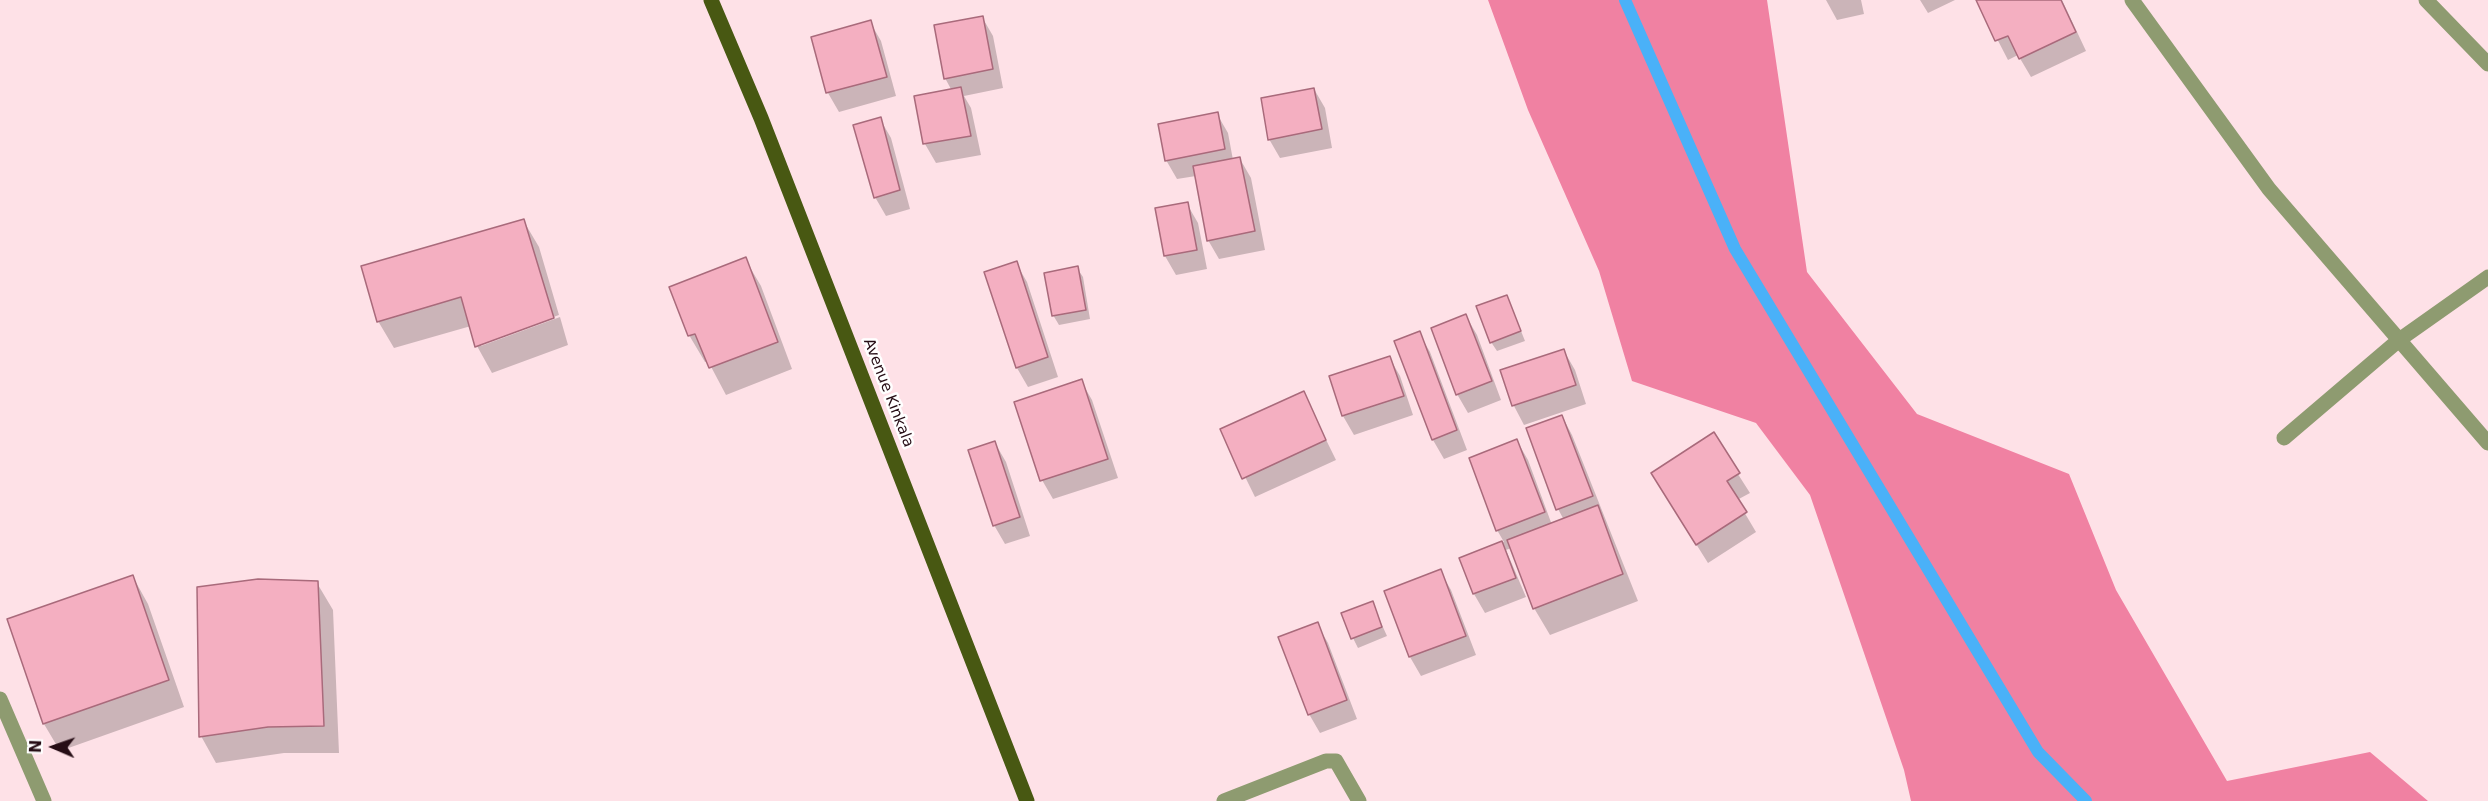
<!DOCTYPE html>
<style>
body{margin:0}
#map{position:relative;width:2488px;height:801px;overflow:hidden;background:#fee1e7;font-family:"DejaVu Sans",sans-serif}
canvas{display:block}
.north{position:absolute;left:24px;top:717px;width:60px;height:60px;-webkit-text-stroke:4px #fff;paint-order:stroke;rotate:272deg;font-size:16px;font-weight:700;line-height:24px;text-align:center;color:#260d15}
.north::after{content:'';display:block;margin:auto;width:21px;height:27px;background:#260d15;clip-path:polygon(50% 0,100% 100%,50% 72%,0 100%)}
</style>
<div id="map">
<canvas width="2488" height="801"></canvas>
<div class="north">N</div>
</div>
<script>
const ctx = document.querySelector('canvas').getContext('2d');
ctx.lineJoin = 'round';
function fillPath(path, color) {
  ctx.fillStyle = color;
  ctx.fill(path, 'evenodd');
}
function stroke(path, color, width, dash) {
  ctx.strokeStyle = color;
  ctx.lineWidth = width;
  ctx.lineCap = dash ? 'butt' : 'round';
  ctx.setLineDash(dash || []);
  ctx.stroke(path);
}
function drawText(font, color, halo, rows, align = 'center') {
  ctx.font = font + ' "DejaVu Sans",sans-serif';
  ctx.lineWidth = 5;
  ctx.setLineDash([]);
  ctx.textBaseline = 'middle';
  ctx.strokeStyle = halo;
  ctx.fillStyle = color;
  for (const [text, x, y, turn = 0] of rows) {
    ctx.save();
    ctx.translate(x, y);
    ctx.rotate((+turn || 0) * Math.PI / 180);
    ctx.textAlign = isNaN(turn) ? turn : align;
    if (halo) ctx.strokeText(text, 0, 0);
    ctx.fillText(text, 0, 0);
    ctx.restore();
  }
}
fillPath(new Path2D(`
 M1488,0H1767L1807,272L1917,414L2069,474L2116,590L2227,781L2370,752L2428,801H1911L1904,770L1810,495L1756,423L1632,381L1599,271L1528,110Z`), '#f081a2');
fillPath(new Path2D(`
 M1826,0H1861L1864,14L1837,20Z
 M1920,0H1955L1928,13Z
 M1977,0H2062L2086,51L2031,77L2018,55L2008,60Z
 M982,17L993,36L1003,88L964,96L971,108L981,155L936,163L925,144L952,91L945,78Z
 M870,22L881,41L896,96L839,112L828,93L813,38Z
 M1314,89L1325,108L1332,148L1280,158L1269,139Z
 M1217,114L1228,133L1233,160L1240,159L1251,178L1265,250L1219,259L1208,240L1196,176L1177,179L1166,160Z
 M880,119L891,138L910,209L886,216L875,197Z
 M1187,204L1198,223L1207,269L1176,275L1165,256Z
 M523,220L539,247L559,315L481,343V346L560,317L568,345L492,373L477,346L471,326L394,348L378,321Z
 M745,259L761,286L792,369L726,395L708,361L705,362L689,335Z
 M1016,263L1027,282L1058,377L1028,387L1017,368L985,273Z
 M1077,268L1083,277L1090,319L1059,325L1053,315Z
 M1507,296L1525,341L1497,351L1491,342Z
 M1466,316L1477,335L1501,400L1468,413L1457,394Z
 M1419,333L1430,352L1467,450L1444,459L1433,440L1396,342Z
 M1564,351L1575,370L1586,404L1524,425L1514,406L1502,371Z
 M1389,357L1400,376L1413,415L1354,435L1343,416L1331,377Z
 M1081,381L1092,400L1118,478L1053,499L1042,480Z
 M1303,393L1336,460L1255,497L1222,430Z
 M1562,416L1572,435L1638,601L1550,635L1534,608L1511,548L1506,550L1526,597L1485,613L1474,594L1461,559L1504,542L1497,530L1517,441L1528,460L1552,525L1564,520L1558,509Z
 M1713,435L1750,493L1737,500L1756,532L1708,563L1664,493Z
 M995,443L1006,462L1030,536L1005,544L994,525Z
 M1440,571L1451,590L1476,655L1421,676L1410,657L1386,592Z
 M133,577L148,604L184,707L60,751L44,724L9,620Z
 M317,583L333,610L339,753H284L216,763L201,736Z
 M1372,603L1387,636L1358,648L1353,638Z
 M1317,624L1328,643L1357,719L1320,733L1309,714Z`), '#0003');
stroke(new Path2D(`
 M1625,0L1735,249L2038,752L2086,801`), '#4ab1f8', 12);
const building = new Path2D(`
 M1976,0H2061L2076,32L2019,59L2008,36L1995,41Z
 M983,16L993,69L944,79L934,25Z
 M871,20L887,77L826,93L811,37Z
 M961,87L971,136L923,144L914,96Z
 M1314,88L1322,129L1268,140L1261,98Z
 M1218,112L1225,149L1165,161L1158,124Z
 M881,117L900,190L874,198L853,125Z
 M1240,157L1255,231L1207,241L1193,166Z
 M1188,202L1197,250L1164,256L1155,208Z
 M524,219L554,318L475,347L461,297L377,322L361,266Z
 M746,257L778,342L709,368L695,334L688,336L669,287Z
 M1017,261L1048,357L1016,368L984,272Z
 M1078,266L1086,310L1052,316L1044,273Z
 M1507,295L1521,331L1490,343L1476,306Z
 M1466,314L1492,381L1456,395L1431,328Z
 M1420,331L1457,430L1432,440L1394,341Z
 M1564,349L1576,385L1512,406L1500,370Z
 M1390,356L1404,396L1342,416L1329,376Z
 M1082,379L1108,459L1040,481L1014,402Z
 M1304,391L1326,440L1242,479L1220,429Z
 M1562,415L1593,496L1556,510L1526,428Z
 M1714,432L1740,473L1727,481L1747,512L1696,545L1651,473Z
 M1517,439L1545,512L1496,531L1469,458Z
 M995,441L1020,517L993,526L968,450Z
 M1598,505L1623,574L1533,609L1507,540Z
 M1502,541L1516,578L1473,594L1459,558Z
 M1441,569L1466,636L1409,657L1384,591Z
 M133,575L169,680L43,724L7,619Z
 M258,579L318,581L324,726L268,727L199,737L197,587Z
 M1373,601L1382,627L1351,639L1341,613Z
 M1318,622L1347,700L1308,715L1278,637Z`);
fillPath(building, '#f4afc1');
stroke(building, '#a96a7b', 1.5);
stroke(new Path2D(`
 M2132,0L2269,189L2488,443
 M2426,0L2488,64
 M2284,438L2399,340L2488,277
 M0,699L44,801
 M1224,801L1326,761H1336L1359,801`), '#8e9b70', 15);
stroke(new Path2D(`
 M711,0L761,118L1027,801`), '#485812', 15);
drawText('15px', '#260d15', '#fff', [
 ["Avenue Kinkala",888,393,69]
]);
</script>
